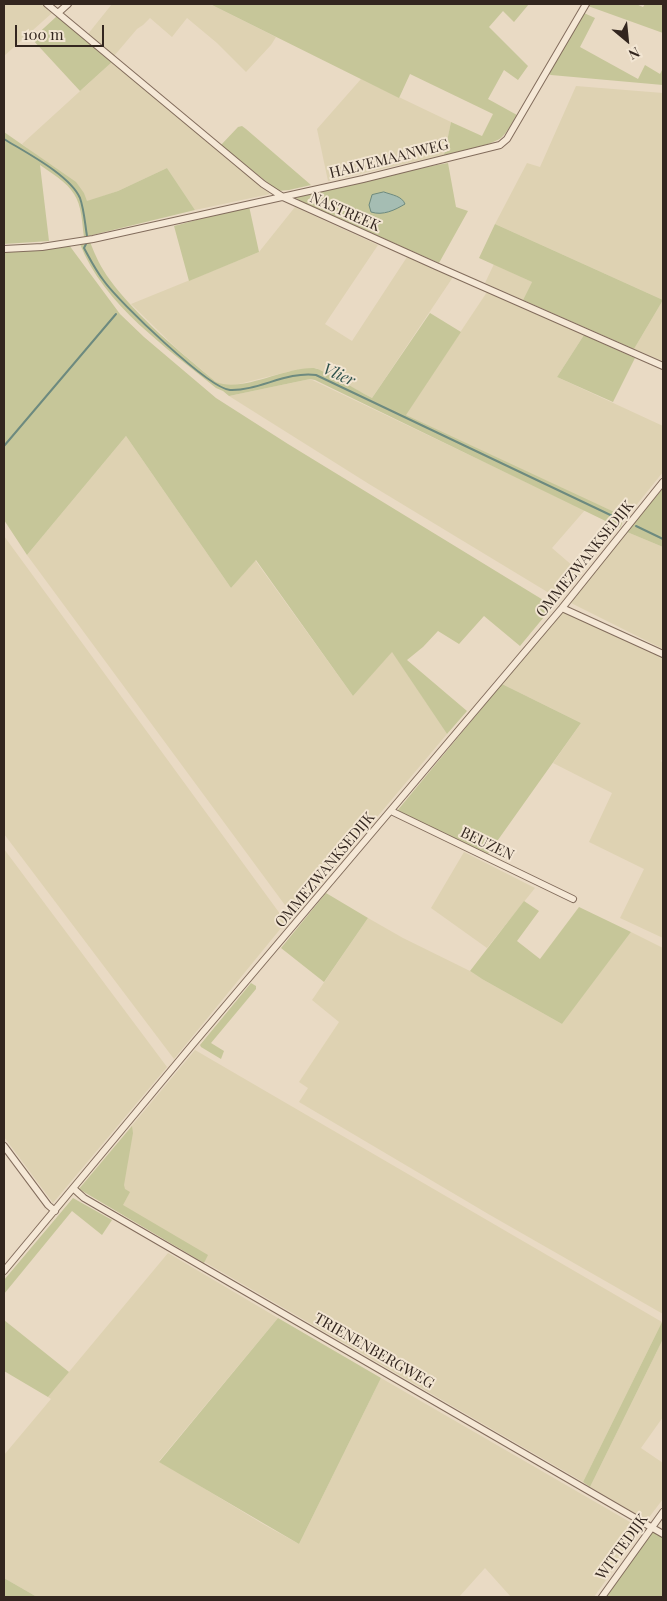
<!DOCTYPE html>
<style>
body{margin:0}
#map{position:relative;width:667px;height:1601px;overflow:hidden;background:#e9dac4;font-family:"Playfair Display",serif}
canvas{display:block}
.frame{position:absolute;inset:0;border:5px solid #33261f;pointer-events:none}
.north{position:absolute;left:602px;top:15px;width:50px;height:50px;-webkit-text-stroke:4px #f2e5d2;paint-order:stroke;rotate:152deg;font-size:14px;font-weight:700;line-height:20px;text-align:center;color:#33261f}
.north::after{content:'';display:block;margin:auto;width:18px;height:22px;background:#33261f;clip-path:polygon(50% 0,100% 100%,50% 72%,0 100%)}
.scale{position:absolute;left:15px;top:25px;width:89px;height:22px;box-sizing:border-box;border:2px solid #33261f;border-top:0;padding-left:6px;font-size:15px;line-height:18px;white-space:nowrap;color:#33261f;-webkit-text-stroke:4px #f2e5d2;paint-order:stroke}
</style>
<div id="map">
<canvas width="667" height="1601"></canvas>
<div class="frame"></div>
<div class="north">N</div>
<div class="scale">100 m</div>
</div>
<script>
const ctx = document.querySelector('canvas').getContext('2d');
ctx.lineJoin = 'round';
function fillPath(path, color) {
  ctx.fillStyle = color;
  ctx.fill(path, 'evenodd');
}
function stroke(path, color, width, dash) {
  ctx.strokeStyle = color;
  ctx.lineWidth = width;
  ctx.lineCap = dash ? 'butt' : 'round';
  ctx.setLineDash(dash || []);
  ctx.stroke(path);
}
function drawText(font, color, halo, rows, align = 'center') {
  ctx.font = font + ' "Playfair Display",serif';
  ctx.lineWidth = 4;
  ctx.setLineDash([]);
  ctx.textBaseline = 'middle';
  ctx.strokeStyle = halo;
  ctx.fillStyle = color;
  for (const [text, x, y, turn = 0] of rows) {
    ctx.save();
    ctx.translate(x, y);
    ctx.rotate((+turn || 0) * Math.PI / 180);
    ctx.textAlign = isNaN(turn) ? turn : align;
    if (halo) ctx.strokeText(text, 0, 0);
    ctx.fillText(text, 0, 0);
    ctx.restore();
  }
}
fillPath(new Path2D(`
 M4,4H42L52,13L4,56Z
 M112,4H210L276,37L271,45L246,72L217,43L187,18L172,37L150,18L143,25L137,29L114,56L88,34Z
 M112,62L258,183L270,194L195,210L167,168L118,191L87,202L84,193L22,144Z
 M361,79L451,122L444,155L328,181L317,129Z
 M576,86L663,93V361L634,349L663,300L495,224L527,163L540,167Z
 M295,207L378,245L325,324L352,341L407,257L453,277L372,398L316,368L295,370L235,385H222L216,382L176,348L131,304L259,252Z
 M494,264L532,282L523,300L485,283Z
 M487,292L584,335L557,377L663,426V472L626,518L405,415Z
 M310,379L585,510L552,548L581,573L559,599L369,484L229,396Z
 M126,436L231,588L255,560L353,696L392,651L447,734L296,913L293,916L27,555Z
 M627,532L663,547V649L569,602Z
 M4,536L286,922L174,1059L4,834Z
 M564,610L663,657V758L661,761L663,763V938L620,918L644,869L589,842L612,793L553,763L581,723L502,684Z
 M4,849L167,1067L53,1203L4,1137Z
 M464,852L535,888L487,948L431,908Z
 M368,918L403,938L470,971L482,979L562,1024L631,932L663,948V1314L490,1215L299,1102L308,1088L299,1082L339,1022L312,1000Z
 M195,1050L662,1322L583,1482L79,1189Z
 M168,1253L278,1318L159,1461L263,1524L299,1544L381,1378L642,1529L594,1597H511L485,1568L459,1597H37L4,1578V1455L51,1399L48,1397Z
 M663,1339V1417L641,1448L663,1463V1499L647,1520L590,1487Z`), '#ded2b2');
fillPath(new Path2D(`
 M210,4H529L514,22L503,11L489,27L528,66L518,80L504,70L488,99L517,115C512,122 508,132 501,138C489,146 459,151 444,155L451,122L482,136L493,114L410,74L399,98Z
 M589,4H636L643,7L645,4H663V33L588,6Z
 M584,13L595,18L580,47L638,79L645,65L660,74L663,68V85L551,75L547,73Z
 M57,16L112,62L80,91L32,39Z
 M242,126L246,129L311,185L289,190L278,191L221,145L238,127Z
 M4,132L76,182L84,193L87,201L118,191L167,168L195,210L84,237C82,223 82,206 74,194C67,182 51,173 40,165L49,241L4,244Z
 M448,163L456,207L468,211L439,263L302,202L294,197L393,173Z
 M249,206L259,252L189,281L174,226Z
 M495,224L663,300L634,349L523,300L532,282L479,258Z
 M90,242C95,255 101,268 110,280C137,317 180,352 216,382C242,393 284,367 314,368C322,369 362,393 372,398L430,313L461,332L406,415L625,517L620,528L315,380L310,379L229,396L223,391L216,388C168,349 103,304 80,244Z
 M69,245L120,314L144,337L216,398L288,444L553,606L520,646L484,616L459,644L438,631L423,647L407,660L467,711L447,734L392,652L353,696L256,560L231,588L126,436L27,555L4,520V250Z
 M584,335L635,358L613,402L557,377Z
 M663,488V547L627,532Z
 M502,684L581,723L488,854L397,811Z
 M326,893L368,918L324,982L281,948Z
 M524,901L539,911L517,941L540,959L579,907L631,932L562,1024L482,979L470,971Z
 M251,983L256,986V989L211,1043L224,1051L221,1059L201,1047L200,1045Z
 M132,1126L133,1133L124,1185L125,1189L130,1192L123,1205L208,1255L204,1263L79,1189Z
 M73,1198L112,1220L102,1235L72,1211L4,1294V1280Z
 M278,1318L381,1378L299,1544L159,1462Z
 M4,1320L69,1372L48,1397L4,1371Z
 M662,1322L663,1323V1339L590,1487L583,1482Z
 M651,1530L663,1537V1597H603Z
 M4,1578L37,1597H4Z`), '#c6c699');
const water = new Path2D(`
 M384,192C392,195 402,196 405,204C395,210 383,216 371,212L369,205L372,195Z`);
fillPath(water, '#a5bdb3');
stroke(water, '#6d8a7f', 1);
stroke(new Path2D(`
 M4,139C25,152 70,175 80,198C84,209 85,224 87,236
 M86,244L84,248C90,259 96,271 104,281C119,302 208,388 230,390C258,391 287,371 316,375L623,521
 M4,446L116,314
 M636,526L663,539`), '#6d8a7f', 2);
const minor = new Path2D(`
 M47,4L263,184L283,197L436,266L663,366
 M58,13L68,4
 M4,249L42,247L93,239L363,179L500,145L507,139L586,4
 M562,608L663,654
 M391,811L573,899
 M4,1146L48,1205L55,1211
 M74,1189L84,1198L663,1534
 M4,1271L193,1044L562,608L663,482
 M602,1597L663,1512`);
stroke(minor, '#826c5c', 8);
stroke(minor, '#f5e8d6', 6);
drawText('15px', '#33261f', '#f2e5d2', [
 ["HALVEMAANWEG",389,159,-14],
 ["NASTREEK",345,212,24],
 ["OMMEZWANKSEDIJK",585,559,-51],
 ["BEUZEN",487,844,26],
 ["OMMEZWANKSEDIJK",325,870,-50],
 ["TRIENENBERGWEG",374,1351,30],
 ["WITTEDIJK",622,1547,-54]
]);
drawText('italic 16px', '#2f524c', '#f2e5d2', [
 ["Vlier",339,375,24]
]);
</script>
